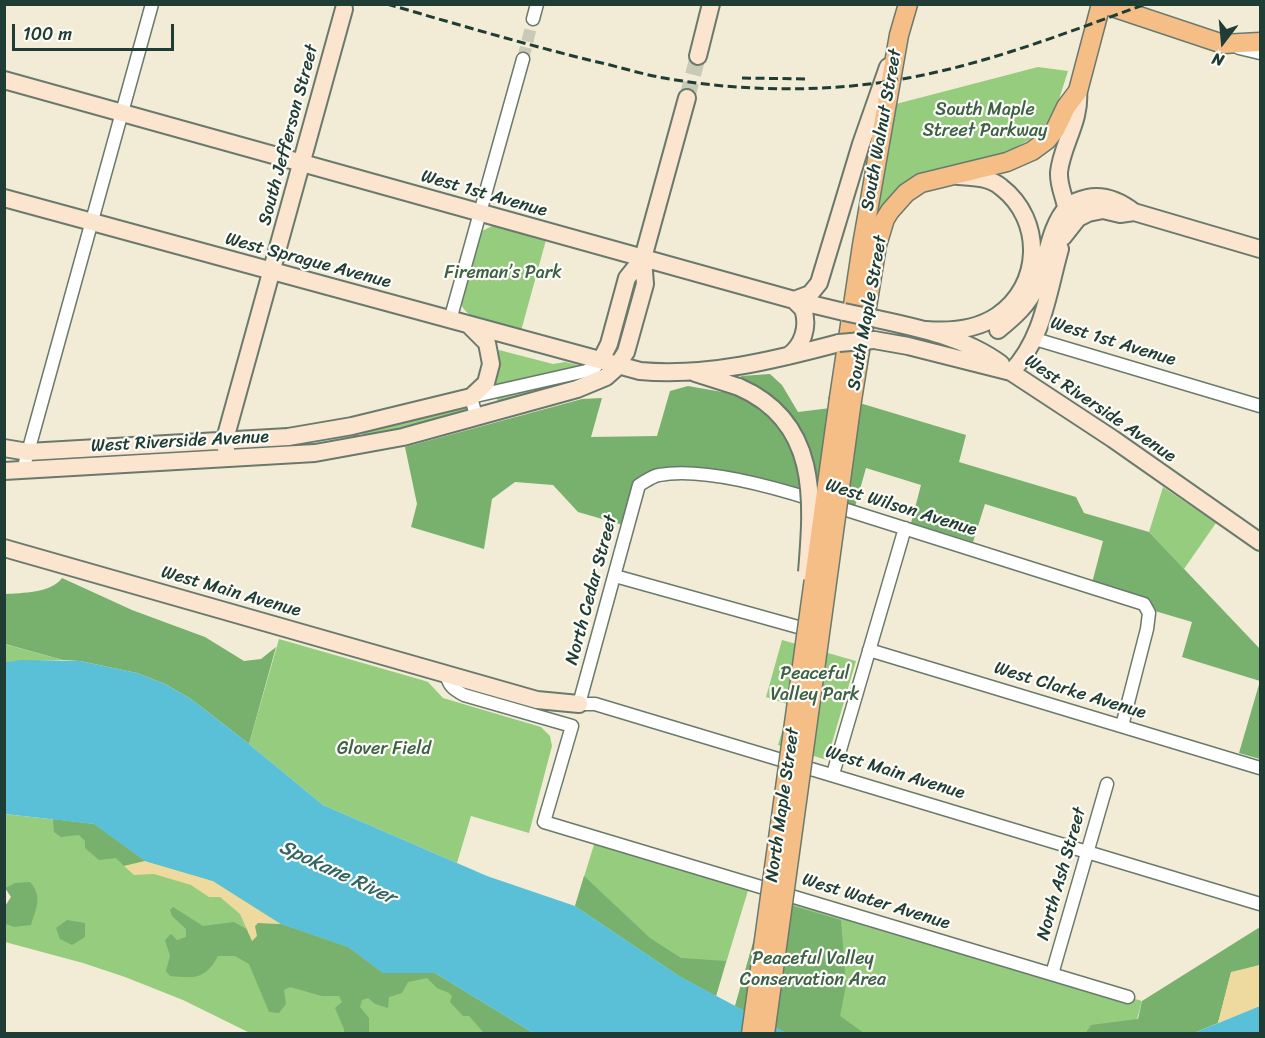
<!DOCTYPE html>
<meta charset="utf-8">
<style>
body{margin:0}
#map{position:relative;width:1265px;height:1038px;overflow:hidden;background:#f2ecd7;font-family:Sriracha,sans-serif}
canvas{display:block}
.frame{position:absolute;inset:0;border:6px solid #1f3d34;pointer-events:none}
.north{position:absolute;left:1193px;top:12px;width:60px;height:60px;-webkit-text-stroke:4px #fdfcf7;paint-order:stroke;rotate:196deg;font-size:16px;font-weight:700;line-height:24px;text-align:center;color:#1f3d34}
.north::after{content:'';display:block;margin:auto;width:21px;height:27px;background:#1f3d34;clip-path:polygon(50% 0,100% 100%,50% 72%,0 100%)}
.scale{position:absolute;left:12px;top:24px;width:162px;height:27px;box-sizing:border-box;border:3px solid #1f3d34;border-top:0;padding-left:8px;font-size:18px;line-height:21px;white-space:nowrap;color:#1f3d34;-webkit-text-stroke:4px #fdfcf7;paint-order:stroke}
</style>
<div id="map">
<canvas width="1265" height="1038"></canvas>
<div class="frame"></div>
<div class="north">N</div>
<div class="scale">100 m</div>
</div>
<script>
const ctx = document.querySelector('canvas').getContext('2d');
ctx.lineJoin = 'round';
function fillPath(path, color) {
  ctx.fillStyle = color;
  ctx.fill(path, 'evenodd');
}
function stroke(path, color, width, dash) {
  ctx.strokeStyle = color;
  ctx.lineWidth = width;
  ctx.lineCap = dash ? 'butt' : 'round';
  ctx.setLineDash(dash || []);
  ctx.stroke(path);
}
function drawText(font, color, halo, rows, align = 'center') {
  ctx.font = font + ' Sriracha,sans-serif';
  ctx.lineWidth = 4.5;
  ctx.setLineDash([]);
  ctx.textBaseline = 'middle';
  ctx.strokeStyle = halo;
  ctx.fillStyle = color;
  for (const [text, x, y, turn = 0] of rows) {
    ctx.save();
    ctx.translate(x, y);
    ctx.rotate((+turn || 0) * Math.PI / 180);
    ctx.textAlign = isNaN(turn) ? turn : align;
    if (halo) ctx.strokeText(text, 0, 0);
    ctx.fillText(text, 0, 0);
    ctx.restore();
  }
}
fillPath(new Path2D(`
 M1038,67L1068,71L1056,109L1043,132L1002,155L917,175L891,196L876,221L873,219L892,105Z
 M492,226L546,240L521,331C503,327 469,323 461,304L479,236L482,231Z
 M499,350L553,364L565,362L601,370L602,373L499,404L492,386C500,375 501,365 497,353Z
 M478,403L479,408L368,439L363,435V431Z
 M1163,487L1216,523L1184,569L1149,532Z
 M279,639L422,680L428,682L443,698L541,727L550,736L552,746L529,833L471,816L457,863L323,805L249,744Z
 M782,640L856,661L827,760L778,745L790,705L766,697Z
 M4,644L63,660L5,662Z
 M4,814L94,824L435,973L533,1033H250L183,1000L125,977L83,963L5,942V924L13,927L33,897L5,888Z
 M596,838L750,884L716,996L679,976L575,906Z
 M768,889L1142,1001L1133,1034L786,1033L735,1006Z`), '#95cc7e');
fillPath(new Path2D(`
 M770,374L782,385L798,412L863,404L966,435L959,462L1076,497L1084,513L1149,532L1260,649V759L1239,753L1260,681L1182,657L1192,622L1155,611L1148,599L1092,583L1103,541L985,504L973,542L911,523L921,485L866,468L855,507L692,470L637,483L623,525L578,512L553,485L515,482L492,499L484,549L411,527L417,504L405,447L582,399L602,398L591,437L657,436L670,391L688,386L734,394L741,376Z
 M62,578L132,610L205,637L244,661L261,659L276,647L249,744L191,699L165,684L137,673L80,661L63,660L5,644V594C22,593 51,593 62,578Z
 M53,819L94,824L145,861L124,866L116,858L99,860L85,848V841L79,835L61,837L54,832Z
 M584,876L650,938L681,958L726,961L716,996L679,976L575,906Z
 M30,882C43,897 36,908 31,925L13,927L5,924V906L11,897L5,888L15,883Z
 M766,898L841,920L846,985L840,1016L864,1033H786L735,1006Z
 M173,907L203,926L234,922L248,930V934L258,923L281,924L348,947L383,973H435L533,1033H484L469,1016H463L450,1002L452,996L449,993L437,988L427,978L408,982L402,993L389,997L388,1008L375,1004L368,998L362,1000L360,1007L369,1018V1033H344V1029L335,1008L342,1002L339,996H322L290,987L284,990L286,1004L279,1013L269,1012L249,964L235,956H218C205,980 195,978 170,976L166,971L170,956L165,940L171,934L177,940L186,937V929L172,916L170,910Z
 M67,920L85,923V937L72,945L60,939L56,928Z
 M1260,927V965L1231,973L1218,1023L1194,1033L1085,1034L1091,1025L1138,1019L1142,1001Z`), '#78b06d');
fillPath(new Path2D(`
 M145,861L213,881L281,924L258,923L255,926L257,936L252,941L240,914L220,897H209L191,885L154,874L134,875L124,866Z
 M1260,965V1006L1218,1023L1231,972Z`), '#eeda9e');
fillPath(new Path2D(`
 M22,660L80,661L137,673L165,684L191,699L249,744L323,805L487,876L575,906L679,976L786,1033H533L435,973H383L348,947L281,924L213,881L145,861L94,824L5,814V662Z
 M1260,1006V1033H1194Z`), '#5ac0d7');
stroke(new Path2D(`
 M523,59L533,19`), '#c8c9b6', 12, [12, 6]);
stroke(new Path2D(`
 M687,98L698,56`), '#c8c9b6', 16, [16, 8]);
const street = new Path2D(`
 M533,19L537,4
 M1239,48L1260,53
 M450,320L523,59
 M1035,339L1260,406
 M476,416L471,397L586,371L595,367L601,360
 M23,470L152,4
 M814,500C773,487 702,467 659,475C652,476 645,482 639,485L579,704H595L1260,904
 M831,505L1144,604L1149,613L1147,629L1122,726
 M615,576L798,627
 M869,650L1260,768
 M446,674C449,686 453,689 464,695L572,726L544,822L1128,997
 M833,774L905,528
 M1052,974L1107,784`);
const secondary = new Path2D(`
 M698,56L711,4
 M4,80L794,300L844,312
 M4,198L640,371C707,377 775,360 839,343
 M1067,218C1068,202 1058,189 1059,172C1062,144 1081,121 1078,91
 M1063,237L1078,218L1088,213L1103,210L1120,214L1134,212
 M794,300L810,294L819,283L861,144L888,67
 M877,319C919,328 966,338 1001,364
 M926,330C951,332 976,330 997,316C1042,286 1044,220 1001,187C989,177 973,177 958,176
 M998,330C1014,317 1029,304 1037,285C1046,264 1050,224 1067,208C1072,202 1080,200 1087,198C1105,194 1121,202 1134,212L1260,249
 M874,340L908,346L1011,372L1113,439L1260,542
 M788,356C803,346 809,326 803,309L794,300
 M601,360L609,344L627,278L643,258
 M1011,372C1043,340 1048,291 1060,249
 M695,373L739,387
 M4,448L28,452L288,437L352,426L471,397L486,383L491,364L487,343L470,326
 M226,449L225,439L344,9
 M4,471L315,453L403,437L577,389L606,377L615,369L626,352L645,284L643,258L687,98
 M4,548L537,700L579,704`);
const primary = new Path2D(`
 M1103,4L1223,44L1260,42
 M839,398L862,245L899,35L908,4
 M852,400L877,245L885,219L890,211L906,193L921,183L1007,162L1032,151L1047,140L1055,130L1066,107L1078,91L1101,4`);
stroke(street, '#697a6d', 15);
stroke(secondary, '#697a6d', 20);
stroke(primary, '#697a6d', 21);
stroke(street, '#fff', 12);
stroke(secondary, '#fbe5cf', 16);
stroke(primary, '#f6be87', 18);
stroke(new Path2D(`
 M387,4C456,24 524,44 593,61C617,66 640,74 664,78C743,92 828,93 908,78C990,63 1068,32 1146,4
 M742,78L808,79`), '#1f3d34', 3, [9, 4.5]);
const secondaryBridge = new Path2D(`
 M844,312L877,319
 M839,343L874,340
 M739,387C819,422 813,499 807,572`);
const primaryBridge = new Path2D(`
 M751,1034L839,398
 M765,1034L852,400`);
stroke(secondaryBridge, '#697a6d', 20, []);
stroke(primaryBridge, '#697a6d', 21, []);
stroke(secondaryBridge, '#fbe5cf', 16);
stroke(primaryBridge, '#f6be87', 18);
drawText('18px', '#3c6146', '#fdfcf7', [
 ["South Maple",985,110],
 ["Street Parkway",985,131],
 ["Fireman’s Park",503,273],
 ["Peaceful",815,674],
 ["Valley Park",815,695],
 ["Glover Field",384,749],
 ["Peaceful Valley",813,959],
 ["Conservation Area",813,980]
]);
drawText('18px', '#1f3d34', '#fdfcf7', [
 ["South Walnut Street",882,130,-80],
 ["South Jefferson Street",289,135,-75],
 ["West 1st Avenue",484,194,16],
 ["West Sprague Avenue",308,261,15],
 ["South Maple Street",868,313,-80],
 ["West 1st Avenue",1113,342,17],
 ["West Riverside Avenue",1100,409,34],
 ["West Riverside Avenue",180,442,-3],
 ["West Wilson Avenue",901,508,17],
 ["North Cedar Street",592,590,-75],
 ["West Main Avenue",231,592,16],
 ["West Clarke Avenue",1070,691,17],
 ["West Main Avenue",895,773,17],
 ["North Maple Street",783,805,-82],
 ["North Ash Street",1062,874,-74],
 ["West Water Avenue",876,902,17]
]);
drawText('italic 20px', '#316465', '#fdfcf7', [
 ["Spokane River",337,873,25]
]);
</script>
